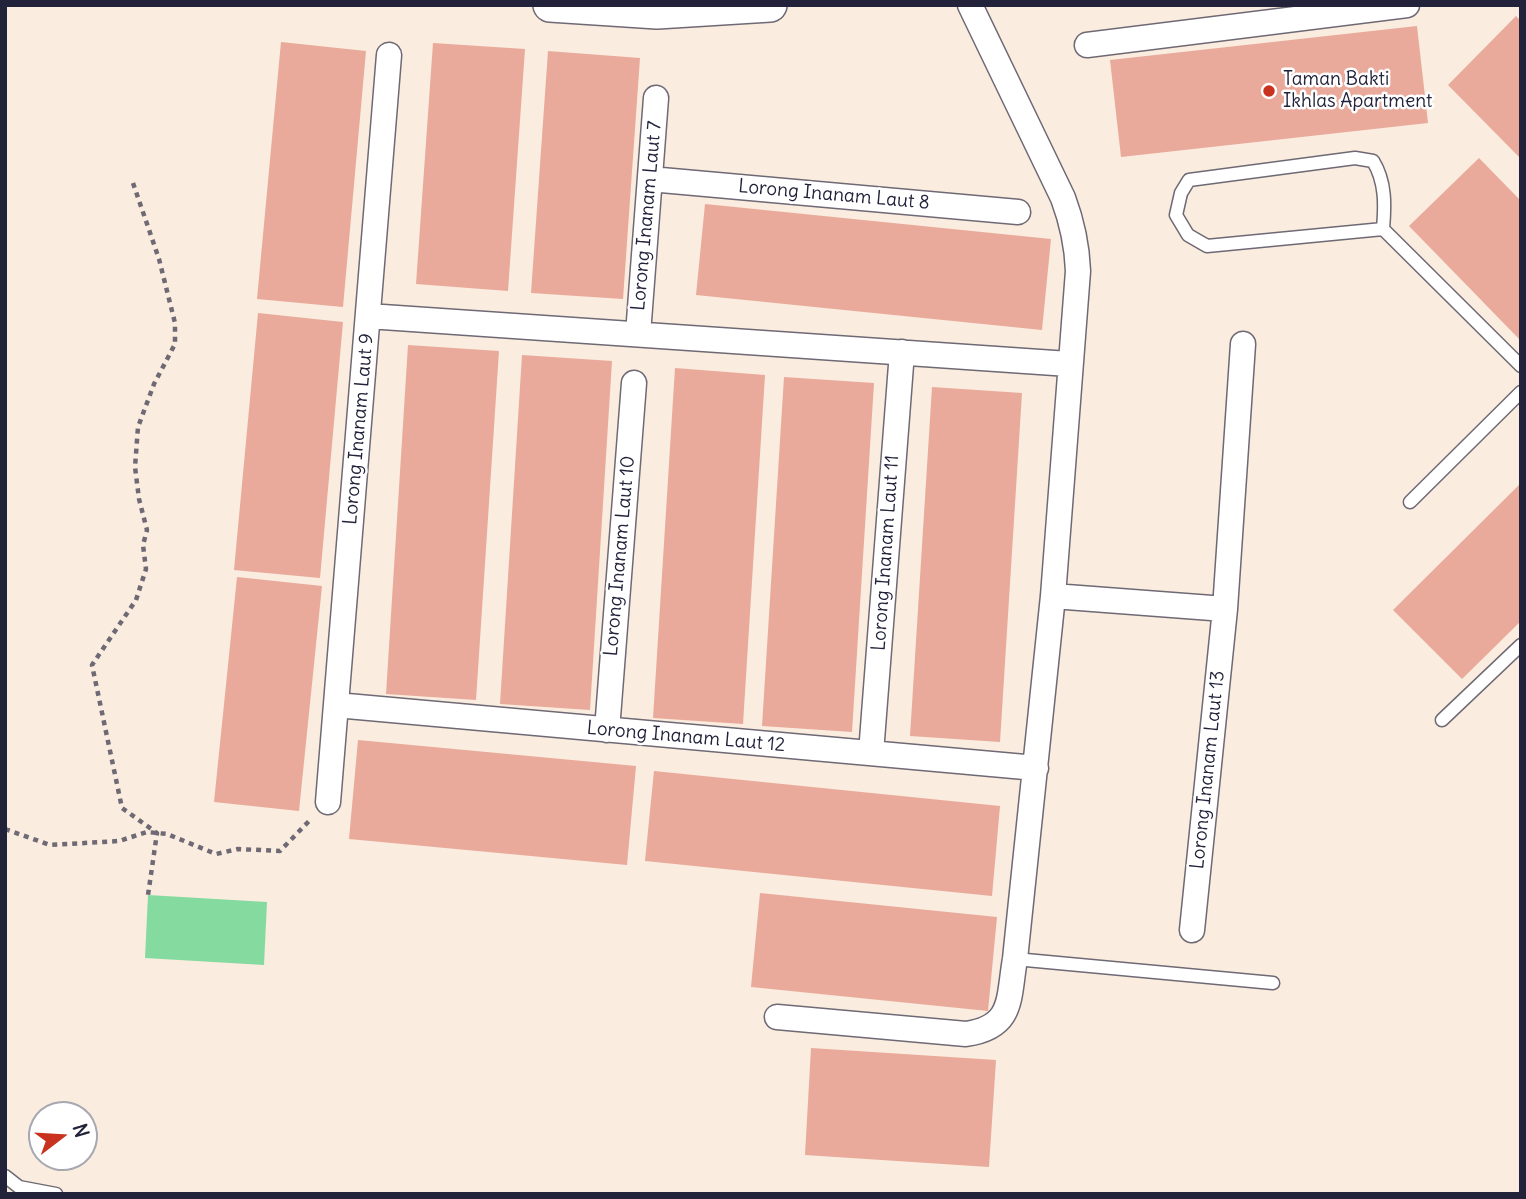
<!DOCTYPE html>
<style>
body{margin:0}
#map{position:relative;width:1526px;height:1199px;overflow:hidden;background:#faecde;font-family:Delius,sans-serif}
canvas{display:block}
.frame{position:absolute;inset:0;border:7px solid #22223b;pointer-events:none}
.north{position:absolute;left:28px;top:1101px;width:70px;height:70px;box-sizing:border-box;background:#fff;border:2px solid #a7a7b1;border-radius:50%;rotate:73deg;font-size:19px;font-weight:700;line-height:28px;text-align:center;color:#22223b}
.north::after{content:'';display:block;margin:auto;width:24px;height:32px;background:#c8321e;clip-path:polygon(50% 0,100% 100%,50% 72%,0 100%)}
</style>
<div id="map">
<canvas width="1526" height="1199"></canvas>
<div class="frame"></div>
<div class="north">N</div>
</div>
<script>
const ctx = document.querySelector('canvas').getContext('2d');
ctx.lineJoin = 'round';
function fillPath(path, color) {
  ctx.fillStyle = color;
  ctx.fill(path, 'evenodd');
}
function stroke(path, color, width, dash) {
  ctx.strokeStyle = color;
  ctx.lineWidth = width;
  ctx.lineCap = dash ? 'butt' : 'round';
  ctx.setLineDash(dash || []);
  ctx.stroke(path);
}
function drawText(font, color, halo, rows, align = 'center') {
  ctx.font = font + ' Delius,sans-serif';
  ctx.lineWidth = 5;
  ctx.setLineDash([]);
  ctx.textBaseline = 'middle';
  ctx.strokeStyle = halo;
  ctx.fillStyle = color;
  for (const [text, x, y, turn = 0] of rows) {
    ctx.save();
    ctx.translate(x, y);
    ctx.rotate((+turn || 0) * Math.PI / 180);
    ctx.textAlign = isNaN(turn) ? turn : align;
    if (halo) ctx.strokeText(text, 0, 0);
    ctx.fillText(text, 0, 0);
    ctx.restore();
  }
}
fillPath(new Path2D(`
 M148,895L267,902L264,965L145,958Z`), '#85db9f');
fillPath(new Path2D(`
 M1516,16L1521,21V159L1448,85Z
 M1417,26L1428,123L1121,157L1110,60Z
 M281,42L366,51L343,307L257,299Z
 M433,43L525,49L508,291L416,284Z
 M548,51L640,58L623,299L531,293Z
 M1479,158L1521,201V341L1409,226Z
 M705,204L1051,239L1042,330L696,295Z
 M258,313L343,322L320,578L234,570Z
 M408,345L499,351L476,700L386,694Z
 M522,355L612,361L590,710L500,704Z
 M675,368L765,375L743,724L653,718Z
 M784,377L874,383L852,732L762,726Z
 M932,387L1022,393L1000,742L910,736Z
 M1521,483V621L1462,679L1393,610Z
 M237,577L322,586L299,811L214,802Z
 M358,740L636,766L627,865L349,839Z
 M654,771L1000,806L992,896L645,861Z
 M760,893L997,917L988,1011L751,987Z
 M811,1048L996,1060L989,1167L805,1155Z`), '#e9aa9b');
const service = new Path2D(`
 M1383,229L1207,246L1188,235L1176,215L1181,193L1189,180L1355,158L1373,161C1386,182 1385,206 1383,229L1521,366
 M1410,502L1521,392
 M1442,720L1521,645
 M1015,959L1273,983
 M5,1176L19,1187L56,1194`);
const minor = new Path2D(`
 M1087,45L1407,5
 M650,179L1018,212
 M368,316L1069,364
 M638,334L656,98
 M1053,596L1225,609
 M336,705L1036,768
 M607,730L634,383
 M871,753L902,352
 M328,802L389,55
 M1192,930L1225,609L1243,344
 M777,1017L966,1034C1014,1027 1008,999 1015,959L1053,596L1078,271C1077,244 1072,222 1063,198L970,5`);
const secondary = new Path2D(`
 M550,5L657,12L770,5`);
stroke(service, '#6e6974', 15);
stroke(minor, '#6e6974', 27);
stroke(secondary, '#6e6974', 36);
stroke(new Path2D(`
 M133,183L159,259L175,323V344L154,384L138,427L135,467L139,499L147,530L143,545L146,569L136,600L92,665L122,808L157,833L148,895
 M5,829L50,845L119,841L147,832L167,834L216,854L238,849L280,851L311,819`), '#6e6974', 4.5, [5, 5]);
stroke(service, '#fff', 12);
stroke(minor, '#fff', 24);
stroke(secondary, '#fff', 33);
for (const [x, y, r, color] of [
 [1269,91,7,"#c8321e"]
]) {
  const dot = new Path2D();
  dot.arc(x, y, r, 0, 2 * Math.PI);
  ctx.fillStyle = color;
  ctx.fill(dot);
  stroke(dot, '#fff', 2.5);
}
drawText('19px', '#22223b', '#fff', [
 ["Taman Bakti",1283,80],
 ["Ikhlas Apartment",1283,102]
], 'left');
drawText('19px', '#22223b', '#fff', [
 ["Lorong Inanam Laut 8",834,195,5],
 ["Lorong Inanam Laut 7",647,216,-85],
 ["Lorong Inanam Laut 9",359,429,-85],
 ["Lorong Inanam Laut 11",886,553,-86],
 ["Lorong Inanam Laut 10",620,556,-85],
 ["Lorong Inanam Laut 12",686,737,5],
 ["Lorong Inanam Laut 13",1208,770,-84]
]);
</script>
